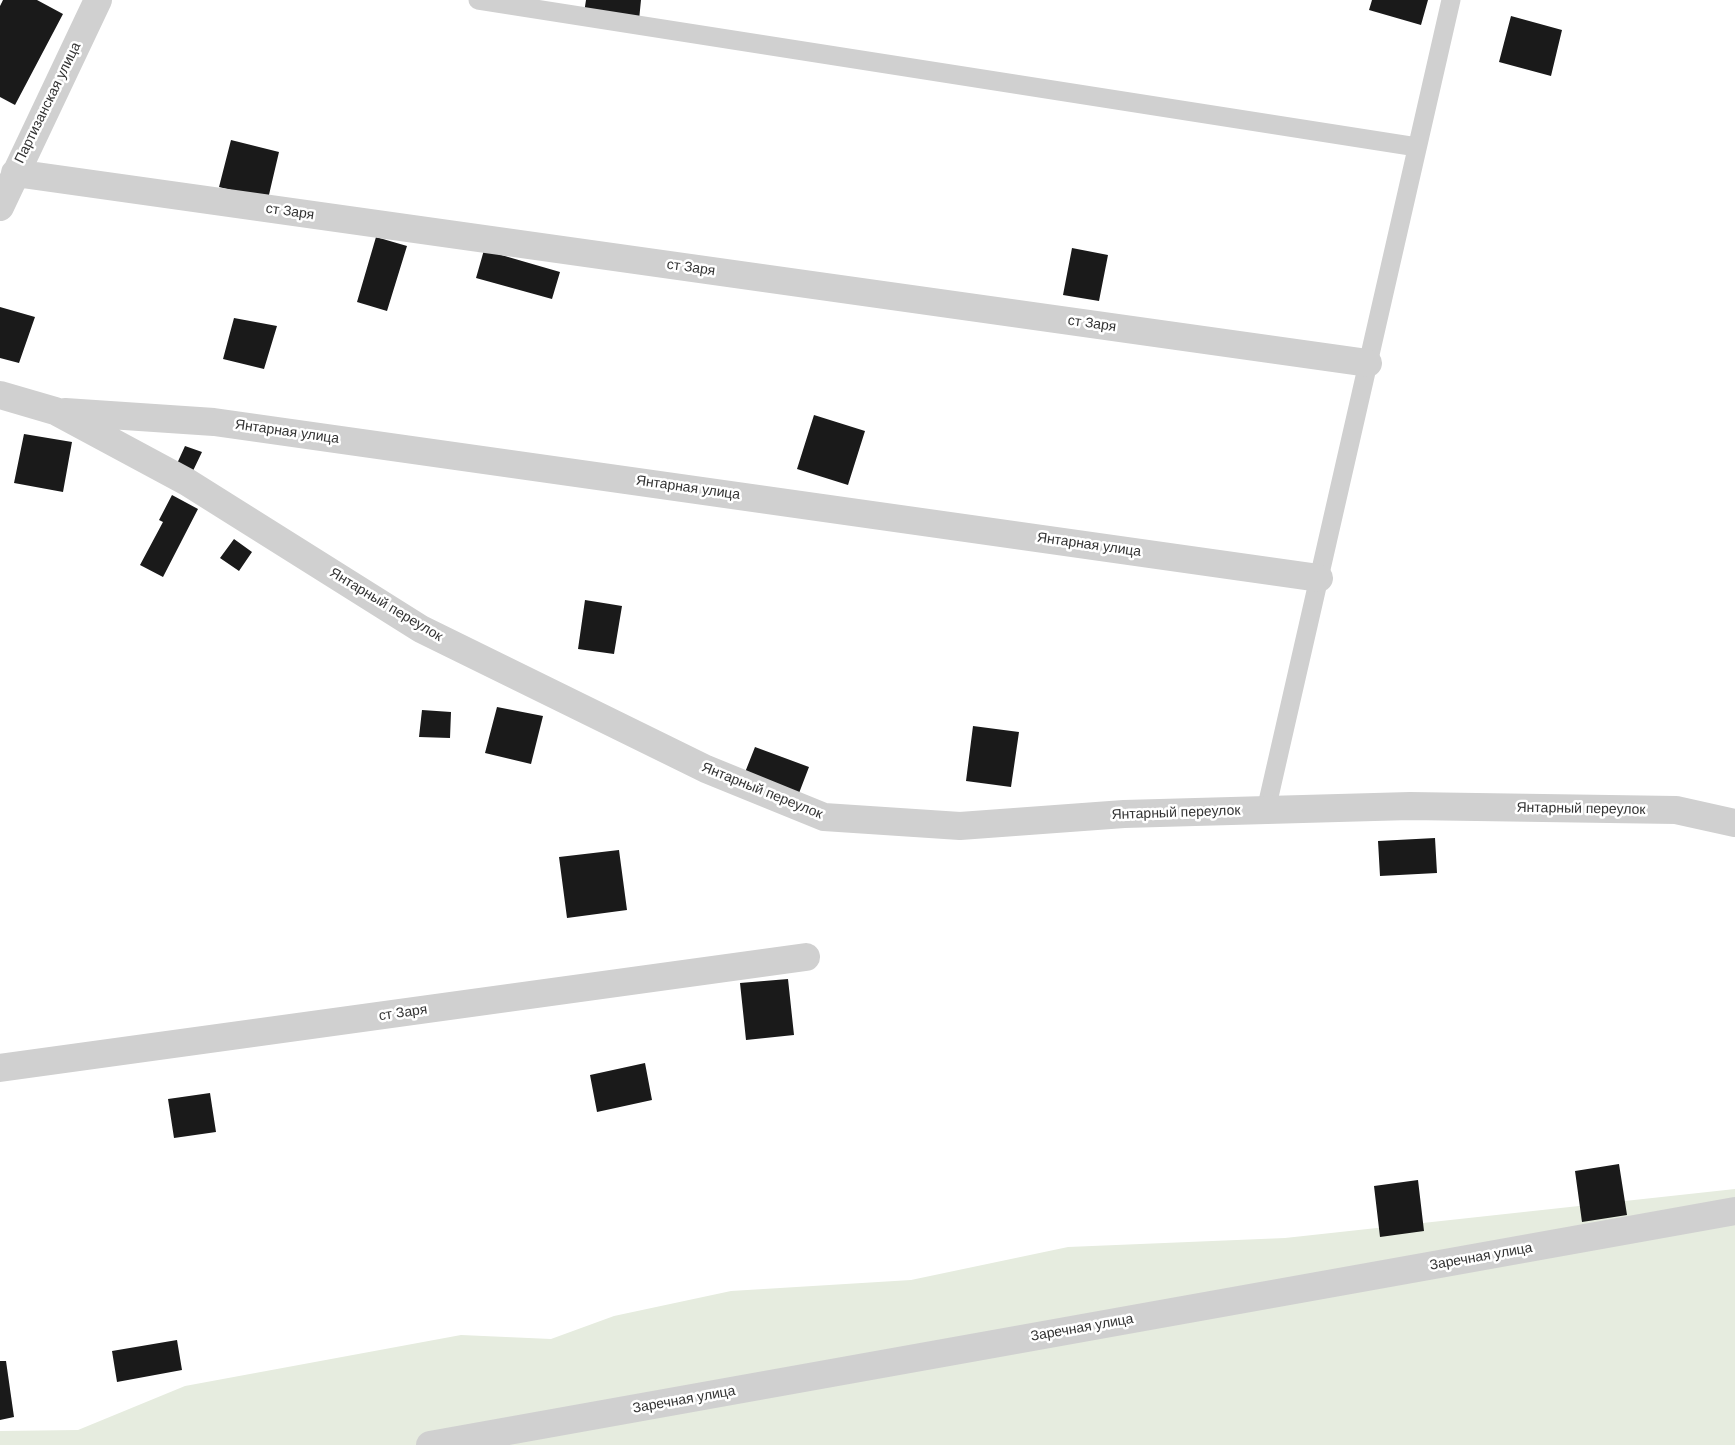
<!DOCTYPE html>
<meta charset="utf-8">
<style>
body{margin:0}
canvas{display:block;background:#fff}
</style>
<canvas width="1735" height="1445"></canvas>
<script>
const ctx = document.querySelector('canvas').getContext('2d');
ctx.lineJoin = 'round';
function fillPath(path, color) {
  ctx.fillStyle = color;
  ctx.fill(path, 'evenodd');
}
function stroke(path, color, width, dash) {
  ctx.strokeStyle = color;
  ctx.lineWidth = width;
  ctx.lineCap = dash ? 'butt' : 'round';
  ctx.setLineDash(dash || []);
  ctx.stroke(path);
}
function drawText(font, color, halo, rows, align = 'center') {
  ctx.font = font + ' Arial,sans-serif';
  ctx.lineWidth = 5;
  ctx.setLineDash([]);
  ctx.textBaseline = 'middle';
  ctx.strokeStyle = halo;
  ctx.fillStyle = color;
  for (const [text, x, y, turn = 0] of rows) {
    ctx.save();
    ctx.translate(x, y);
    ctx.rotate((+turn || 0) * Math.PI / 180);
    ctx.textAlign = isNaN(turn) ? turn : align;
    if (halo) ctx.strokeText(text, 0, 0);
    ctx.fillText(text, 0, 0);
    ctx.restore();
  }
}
fillPath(new Path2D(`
 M1735,1189V1445H0V1431L78,1430L185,1386L461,1335L551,1339L614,1316L731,1291L911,1280L1068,1247L1285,1238Z`), '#e6ecdf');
fillPath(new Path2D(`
 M3,0H37L63,14L15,105L0,97V6Z
 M586,0H641L639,20L584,13Z
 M1372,0H1428L1421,25L1369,10Z
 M1511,16L1562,30L1551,76L1499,62Z
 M231,140L279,152L268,199L219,187Z
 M376,237L407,246L387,311L357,302Z
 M1072,248L1108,255L1099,301L1063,295Z
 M484,250L560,272L552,299L476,278Z
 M0,307L35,317L19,363L0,358Z
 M234,318L277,326L264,369L223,359Z
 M814,415L865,431L848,485L797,469Z
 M24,434L72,442L63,492L14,483Z
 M185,446L202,452L191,475L175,468Z
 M172,495L198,509L163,577L140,565L163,522L159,520Z
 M234,539L252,552L239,571L220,558Z
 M585,600L622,606L614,654L578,649Z
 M497,707L543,716L531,764L485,753Z
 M422,710L451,712L450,738L419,737Z
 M973,726L1019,732L1011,787L966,781Z
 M755,747L809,767L796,801L742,780Z
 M1435,838L1437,873L1380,876L1378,841Z
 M619,850L627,910L567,918L559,857Z
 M788,979L794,1035L746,1040L740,983Z
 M645,1063L652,1100L597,1112L590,1075Z
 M210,1093L216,1132L174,1138L168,1099Z
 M1619,1164L1627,1215L1582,1222L1575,1171Z
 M1418,1180L1424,1231L1380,1237L1374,1186Z
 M177,1340L182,1370L117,1382L112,1351Z
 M0,1361H6L14,1417L0,1420Z`), '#1a1a1a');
stroke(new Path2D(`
 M478,0L1417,147
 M1266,810L1451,0`), '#d0d0d0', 19);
stroke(new Path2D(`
 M15,173L1368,363
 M0,207L98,0
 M0,395L55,411L187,482L421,629L706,769L824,817L960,826L1124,814L1410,806L1676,810L1735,823
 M65,412L214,422L1319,578
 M0,1068L806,957
 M430,1445L1735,1211`), '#d0d0d0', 28);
drawText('14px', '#333', '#fff', [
 ["Партизанская улица",48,103,-64],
 ["ст Заря",290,212,8],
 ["ст Заря",691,268,8],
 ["ст Заря",1092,324,8],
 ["Янтарная улица",287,432,8],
 ["Янтарная улица",688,488,8],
 ["Янтарная улица",1089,545,8],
 ["Янтарный переулок",386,605,31],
 ["Янтарный переулок",762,791,22],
 ["Янтарный переулок",1581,809,1],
 ["Янтарный переулок",1176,813,-2],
 ["ст Заря",403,1013,-8],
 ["Заречная улица",1481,1257,-10],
 ["Заречная улица",1082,1328,-10],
 ["Заречная улица",684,1400,-10]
]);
</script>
